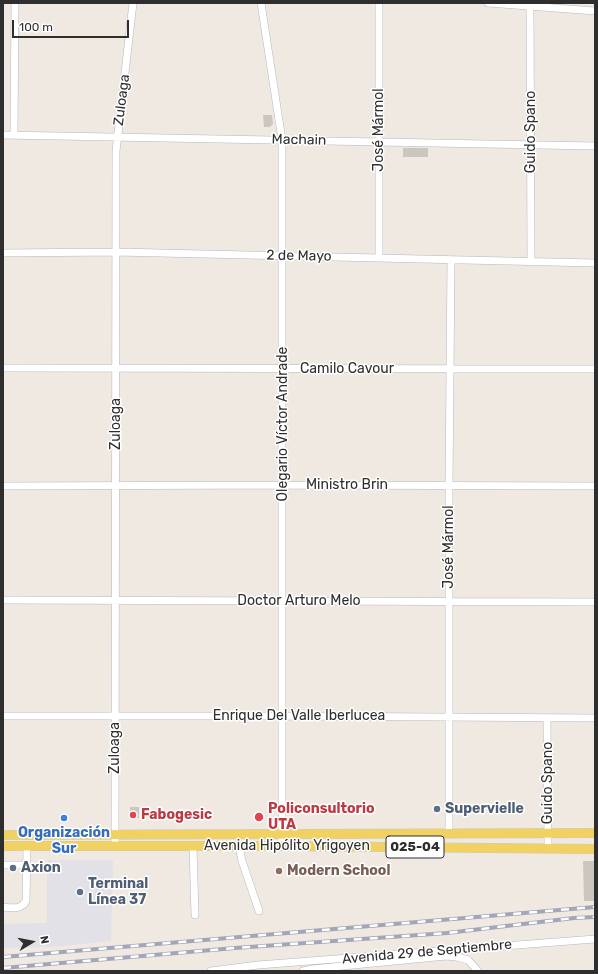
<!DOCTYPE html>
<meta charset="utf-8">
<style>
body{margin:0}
#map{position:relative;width:598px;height:974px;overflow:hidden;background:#efe9e1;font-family:Rubik,sans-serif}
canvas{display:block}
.frame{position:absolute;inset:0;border:4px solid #2e2e2e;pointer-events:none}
.north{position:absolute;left:12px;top:922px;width:40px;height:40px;-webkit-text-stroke:3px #fff;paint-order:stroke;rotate:80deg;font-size:11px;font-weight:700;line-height:16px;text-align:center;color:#2e2e2e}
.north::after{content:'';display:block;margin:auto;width:14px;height:18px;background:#2e2e2e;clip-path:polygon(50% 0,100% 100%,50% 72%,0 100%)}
.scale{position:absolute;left:12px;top:20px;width:117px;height:18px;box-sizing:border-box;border:2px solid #2e2e2e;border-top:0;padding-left:5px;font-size:12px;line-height:14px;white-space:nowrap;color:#2e2e2e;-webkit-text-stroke:3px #fff;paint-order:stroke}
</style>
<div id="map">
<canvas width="598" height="974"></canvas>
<div class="frame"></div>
<div class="north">N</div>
<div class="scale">100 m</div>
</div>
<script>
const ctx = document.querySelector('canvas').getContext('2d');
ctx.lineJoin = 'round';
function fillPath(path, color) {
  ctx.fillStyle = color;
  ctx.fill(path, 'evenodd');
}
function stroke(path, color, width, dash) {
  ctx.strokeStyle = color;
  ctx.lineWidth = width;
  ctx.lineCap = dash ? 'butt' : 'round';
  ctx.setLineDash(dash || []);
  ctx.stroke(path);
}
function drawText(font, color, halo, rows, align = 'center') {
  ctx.font = font + ' Rubik,sans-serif';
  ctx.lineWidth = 3;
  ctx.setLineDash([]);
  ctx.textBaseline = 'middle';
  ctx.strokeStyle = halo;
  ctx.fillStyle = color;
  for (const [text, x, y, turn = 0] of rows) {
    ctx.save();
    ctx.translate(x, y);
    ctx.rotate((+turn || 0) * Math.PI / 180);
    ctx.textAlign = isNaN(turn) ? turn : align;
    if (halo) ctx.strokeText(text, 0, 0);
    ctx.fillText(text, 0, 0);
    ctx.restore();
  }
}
fillPath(new Path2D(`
 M47,860H113L111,941L54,947L3,948V924L47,923Z`), '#e3e1e8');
fillPath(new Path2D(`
 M263,115H272L273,124L270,127H264Z
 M403,148H428V157H403Z
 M130,807H139V818H133L130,815Z
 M583,861H595V901H584Z`), '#cbc7bf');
const minor = new Path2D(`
 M261,3L282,140V846
 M488,3L595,11
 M530,3L531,262
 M3,135L595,146
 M14,135L15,3
 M3,253L117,252L595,263
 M379,257V3
 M3,368L595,369
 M3,486L282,485L595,486
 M3,600L595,602
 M3,716H282L595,718
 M547,718L548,848
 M449,833V486L451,260
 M115,846L116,151L133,3
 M193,846L195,915
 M239,846L242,861L259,911
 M3,865H27
 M3,907C12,908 21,910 26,901L27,846
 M468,960L478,971
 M211,971L258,965L595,939
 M303,971L312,969L446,956L457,957L468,960`);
const major = new Path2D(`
 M3,835L595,833
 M3,846H282L595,849`);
stroke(minor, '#b4b7c1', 8);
stroke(major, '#c9c9c9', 10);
stroke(minor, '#fff', 7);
stroke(major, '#f2d163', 9);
const rail = new Path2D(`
 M3,957L595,907
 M3,968L235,948L447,933L574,918L595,917`);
stroke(rail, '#a3a6b8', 4);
stroke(rail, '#fff', 2.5, [8]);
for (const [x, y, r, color] of [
 [437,809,4,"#5c6f8a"],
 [133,815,4,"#e0444e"],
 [259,817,5,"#e0444e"],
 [64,818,4,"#3f7fe0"],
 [13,868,4,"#5c6f8a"],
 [279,871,4,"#8d6e63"],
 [80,892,4,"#5c6f8a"]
]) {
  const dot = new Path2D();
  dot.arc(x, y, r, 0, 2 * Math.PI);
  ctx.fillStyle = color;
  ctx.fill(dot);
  stroke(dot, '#fff', 1.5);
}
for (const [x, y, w] of [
 [415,847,58]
]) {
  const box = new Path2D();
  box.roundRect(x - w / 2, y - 11, w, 22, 3);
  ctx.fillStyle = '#fff';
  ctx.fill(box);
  stroke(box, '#2e2e2e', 1);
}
drawText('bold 13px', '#2e2e2e', null, [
 ["025-04",415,847]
]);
drawText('14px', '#2e2e2e', '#fff', [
 ["Zuloaga",122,100,-83],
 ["José Mármol",379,130,-90],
 ["Guido Spano",531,132,-90],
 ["Machain",299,140,1],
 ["2 de Mayo",299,256,1],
 ["Camilo Cavour",347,369],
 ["Zuloaga",116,424,-90],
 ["Olegario Víctor Andrade",283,424,-90],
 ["Ministro Brin",347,485],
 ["José Mármol",449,547,-90],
 ["Doctor Arturo Melo",299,601],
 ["Enrique Del Valle Iberlucea",299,716],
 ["Zuloaga",115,748,-90],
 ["Guido Spano",548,783,-90],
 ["Avenida Hipólito Yrigoyen",287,846],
 ["Avenida 29 de Septiembre",427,952,-5]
]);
drawText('bold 14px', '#be3a42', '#fff', [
 ["Policonsultorio",268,809],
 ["UTA",268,825],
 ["Fabogesic",141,815]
], 'left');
drawText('bold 14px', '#4e5e75', '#fff', [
 ["Supervielle",445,809],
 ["Axion",21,868],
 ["Terminal",88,884],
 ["Línea 37",88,900]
], 'left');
drawText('bold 14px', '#366cbe', '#fff', [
 ["Organización",64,833],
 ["Sur",64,849]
]);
drawText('bold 14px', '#785e54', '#fff', [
 ["Modern School",287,871]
], 'left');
</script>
